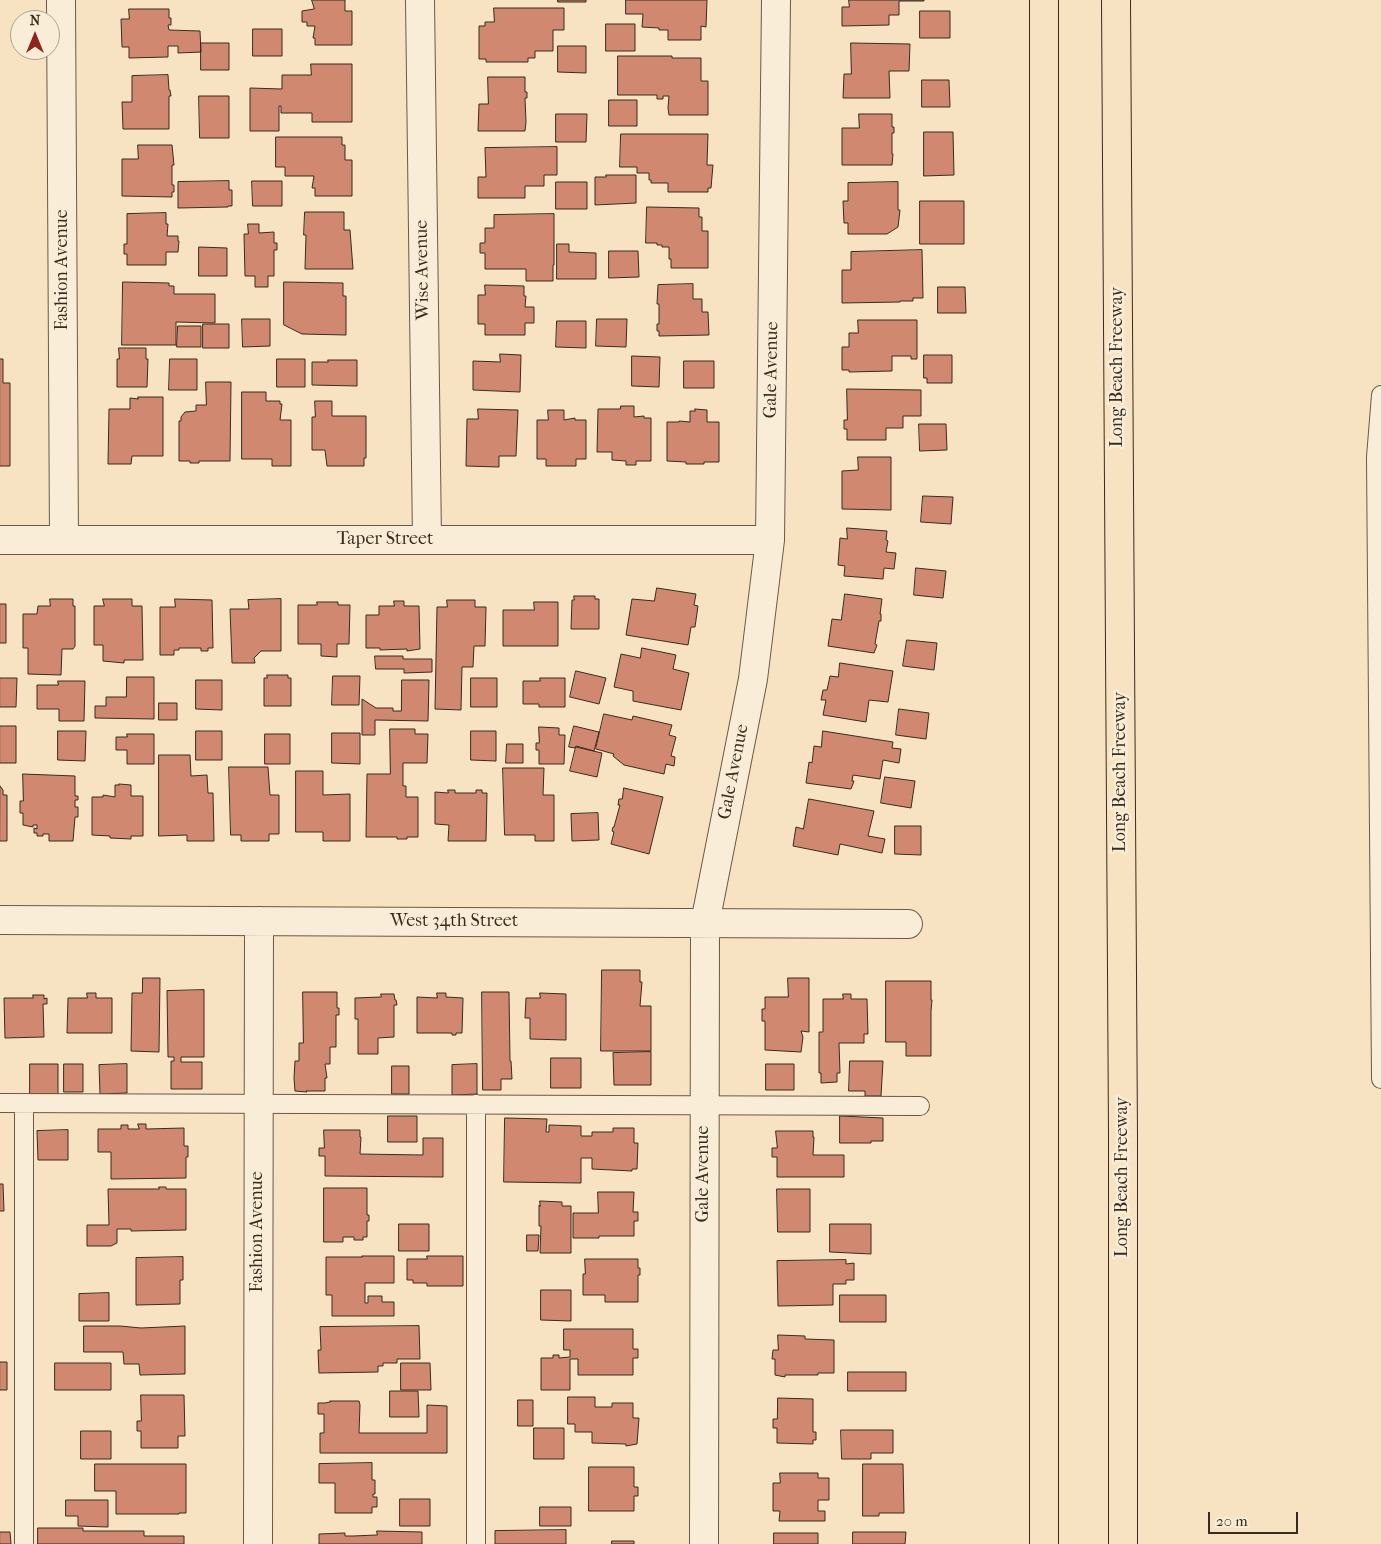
<!DOCTYPE html>
<style>
body{margin:0}
#map{position:relative;width:1381px;height:1544px;overflow:hidden;background:#f7e3c1;font-family:"IM FELL French Canon",serif}
canvas{display:block}
.north{position:absolute;left:10px;top:10px;width:50px;height:50px;box-sizing:border-box;background:#faedd7;border:1px solid #aca08d;border-radius:50%;rotate:0deg;font-size:14px;font-weight:700;line-height:20px;text-align:center;color:#382c1e}
.north::after{content:'';display:block;margin:auto;width:18px;height:22px;background:#8f2418;clip-path:polygon(50% 0,100% 100%,50% 72%,0 100%)}
.scale{position:absolute;left:1208px;top:1512px;width:90px;height:22px;box-sizing:border-box;border:2px solid #382c1e;border-top:0;padding-left:6px;font-size:15px;line-height:18px;white-space:nowrap;color:#382c1e;-webkit-text-stroke:4px #faedd7;paint-order:stroke}
</style>
<div id="map">
<canvas width="1381" height="1544"></canvas>
<div class="north">N</div>
<div class="scale">20 m</div>
</div>
<script>
const ctx = document.querySelector('canvas').getContext('2d');
ctx.lineJoin = 'round';
function fillPath(path, color) {
  ctx.fillStyle = color;
  ctx.fill(path, 'evenodd');
}
function stroke(path, color, width, dash) {
  ctx.strokeStyle = color;
  ctx.lineWidth = width;
  ctx.lineCap = dash ? 'butt' : 'round';
  ctx.setLineDash(dash || []);
  ctx.stroke(path);
}
function drawText(font, color, halo, rows, align = 'center') {
  ctx.font = font + ' "IM FELL French Canon",serif';
  ctx.lineWidth = 5;
  ctx.setLineDash([]);
  ctx.textBaseline = 'middle';
  ctx.strokeStyle = halo;
  ctx.fillStyle = color;
  for (const [text, x, y, turn = 0] of rows) {
    ctx.save();
    ctx.translate(x, y);
    ctx.rotate((+turn || 0) * Math.PI / 180);
    ctx.textAlign = isNaN(turn) ? turn : align;
    if (halo) ctx.strokeText(text, 0, 0);
    ctx.fillText(text, 0, 0);
    ctx.restore();
  }
}
const building = new Path2D(`
 M312,0H345V11H352V45H315V38H313L315,26H307V22H302V11L314,9Z
 M558,0H586V2H558Z
 M626,0H707L706,27L701,26V40H668V30H659V28L642,27L643,14H626Z
 M849,0H924V1H899V15H889V25L842,26V7H849Z
 M494,8H564V30H553V51H535V58H528V62H486V59H479V26H485V22H494Z
 M129,9H169V18H171V25H168L169,30L200,31L201,52L178,53V46H168V57L129,58V47H122L121,19H129Z
 M920,11H950V38H920Z
 M606,24H635V51H606Z
 M253,29H282V56H253Z
 M201,43H229V70H201Z
 M851,43L910,44L909,71H889L890,98H843L844,74H851Z
 M558,46H586V73L558,72Z
 M618,56H672V58H701V81H708V115H669L668,108L669,96H663V99H657V95H618Z
 M311,64H352V122H312V113H281V106H279V131H250V88L282,89V75H311Z
 M168,75L169,90H170L171,96H169V129H123L122,102H132V76Z
 M488,77H525V92H527V98H525L526,122L525,131H478L479,104H488Z
 M922,80H949L950,107H922Z
 M199,96H229V138H200Z
 M609,100H637V126H609Z
 M556,114H587L586,142H556Z
 M859,114H892V127H894V133H892V154H893L892,165H842V128H859Z
 M924,132H953L954,175L924,176Z
 M621,134H708L707,165H713L711,188H708V192H668V183H651V180H649V173H637V167H620Z
 M276,137H342V145H345V160H352V196H315V188H312L314,176H285V167H276Z
 M138,145H172L174,165H172V185H174V192H172V197L122,196V159H138Z
 M557,147V175H544V186H525V198H478V177H486L485,148Z
 M606,175H636V203L595,205V177H606Z
 M229,181V190H232V206H228V207L178,208V182Z
 M252,181H282V206H253Z
 M556,182H587V209H556Z
 M898,182V210H900L898,227L887,234H848V223H844L843,201H848V183Z
 M920,201H964V244H920Z
 M647,207L699,208V217H702V231H708V268H671V259H669V247H662V245H657V243H646Z
 M305,212H344V230H350L353,269H305L306,235H304Z
 M166,213V224H168L167,236H178V241H179L178,252H166V265H127V254H124V244H127V214Z
 M554,214V265H553V281H526V269H485V253H480V243H485V228H494V215Z
 M248,224H259V233L274,232V243H277V250H274V276H268V287H255V276H245L244,234H248Z
 M557,244H569V252L596,253V279H557Z
 M199,247L227,248V276H199Z
 M922,250L923,298H913V301H900V302L842,303V270H851V252Z
 M609,251H638L639,277L609,278Z
 M123,282L169,283V286H174V294H215V323L176,322V345H122Z
 M284,282L343,283V296H346V335L302,334L284,325Z
 M693,284V299H702V312H708L709,335L659,336V331H657V324H659V304H657L658,285Z
 M485,285L524,286V296H526L525,307H534V323H525V335H485V324H478V295H485Z
 M938,287H965L966,313H938Z
 M242,319H270V346L243,347Z
 M597,319H627L626,347L596,346Z
 M858,320H917V359H911V356H892V371L849,372V370H842V347H849V333H858Z
 M557,321H586V348L556,347Z
 M203,324H229V348H203Z
 M178,326H201V347H177Z
 M119,348H146V359H148L147,387H117V359H119Z
 M500,354L521,355L520,392L473,390V361L500,362Z
 M924,355H952V383H927V378H924Z
 M632,356L660,357L659,387L632,386Z
 M0,359H3V383H10V466H0Z
 M170,359H197V390H169Z
 M277,359H305V387H277Z
 M328,360H357V386L312,385V362H328Z
 M684,361H714V388H684Z
 M206,382H231L230,461H199V463H190V461H179V421H181V417L185,412L196,411V405H206Z
 M847,389L921,390V416H903V428H886V440H847V429H844V420H847Z
 M242,392H266V401H280V404H282L280,420H291V466H272V459H242Z
 M138,397H163V456H132L131,464H108L109,409H130V398L138,399Z
 M315,401H332V416H366V458H364V466H327L325,450H312V417H315Z
 M621,406H634V417L644,416V418H651V461H636V465H626V461L612,460V452H597L598,409H620Z
 M478,409L518,410L516,456H499V467L466,466L467,419H478Z
 M695,409L707,410V422H719V462H704V464H686V462L667,461V422H679V421L690,422V411H695Z
 M548,410H564V420L575,418V420H586V459H576V466H546V459H537V420H548Z
 M919,424H946L947,450L920,451Z
 M858,457H891V510L842,509V471L858,470Z
 M923,496L953,497L951,524L921,522Z
 M847,528L887,531L886,540L888,541L886,552L896,553L894,569L884,568L883,579L844,576L845,566L838,565L840,538L847,539Z
 M916,568L946,571L943,598L914,595Z
 M657,588L696,594L694,605L698,606L695,627H691L688,645L626,635L632,599L654,601Z
 M845,594L882,599L880,614H881V621H879L875,644L877,645L874,653L828,646L832,619L841,620Z
 M574,596H595V599H599V629H571L572,600H574Z
 M50,599H73V606H75V646L73,649H62L61,675L28,674V648H23V614H37L38,606H50Z
 M103,599H132V606H142L143,660H124V663L103,661V645H94V606H104Z
 M175,599L212,600L213,648H208V651H201V648H179V650H174V655H160V607H175Z
 M281,599V651H261L254,658L255,663H232L230,609H249L248,600Z
 M447,600H475V607H486L485,646H474L473,667H462L461,710L435,709L437,607H447Z
 M394,601H404V606H419L420,649L407,651V649L380,650V648H366V615H379V606H394Z
 M317,602H338V605H350L349,644H337V657L321,656V644H298V605H317Z
 M534,602H558V646H503V610H534Z
 M0,604H6V643H0Z
 M907,640L937,643L934,670L903,666Z
 M642,648L676,655L673,669L689,673L681,710L633,701V691L614,687L621,654L640,658Z
 M375,656H403V659H432V672L404,673V669H376Z
 M840,663L893,671L888,702L869,700L866,722L823,715L826,700H821L823,690H827L830,676L838,677Z
 M576,671L606,678L599,704L570,697Z
 M267,675H288V678H291V706H264V678H267Z
 M333,676H360L359,705H332Z
 M127,677H154V719L95,718V706H106V697H126Z
 M0,678H17L16,707H0Z
 M471,678H497V707H471Z
 M540,678H565V707H539V704H523V681H540Z
 M196,680H222V710L196,709Z
 M402,680H429L428,721L375,720V735H362V699L376,708H393V711H401Z
 M58,681H85L84,721H59V709H37V685H58Z
 M159,703H177V720H159Z
 M899,709L929,713L926,739L896,735Z
 M604,714L632,720L633,716L672,725L669,735L676,737L671,756L675,757L674,766L666,764L664,774L624,765L613,756L614,754L596,749Z
 M0,726H16V763H0Z
 M574,726L599,732L594,751L576,746L575,748L569,747Z
 M539,727L559,728V735H565L564,764H539V750H536V743H539Z
 M390,729H415V734H428L427,763H403V786H406V797H418V837H407V839H397V837H366L367,774H390Z
 M58,731H86L85,761L58,760Z
 M196,731H222V760H196Z
 M471,731H496V761L471,760Z
 M823,731L893,742L892,748L901,749L899,763L883,760L880,779L853,775L852,781H854L851,789L806,783L809,762L812,763L814,746L821,747Z
 M332,733H360V764L332,763Z
 M127,734H154V764H127V750H116V737H127Z
 M265,734H290V764H265Z
 M507,744H523V763H506Z
 M576,747L602,753L597,777L570,771Z
 M159,755H190L191,776L207,775L208,793H213L214,841H187V835L159,836Z
 M229,767H268L270,795H279V834H269V841H241V835H231Z
 M503,768H544L543,795H554V841H535V835H505Z
 M296,771H323V795L350,794V841H323V832H296Z
 M23,774L75,776V796H78V800H75V807H78V817H75L73,841H49V834H43V836H37V833H34V828L37,829V825H33V827L23,825V813H20V801H23Z
 M885,777L915,781L911,808L881,803Z
 M119,784L131,785V796H143V836H131V839L110,838V836L92,835V797H103V795L115,797V785H119Z
 M0,786L3,790V795H7V841H0Z
 M624,788L663,797L649,854L611,844L614,832L612,831L613,827H614L620,805H618L619,799H622Z
 M448,790H455V793H476V790H482V793H487L486,841H448L449,825L435,824V792L448,793Z
 M809,799L874,811L868,836L885,839L882,853L840,844L838,855L793,846L796,827L803,829Z
 M598,813L599,840L572,841L571,814Z
 M895,826H921V855L895,854Z
 M602,970H640V982H642L640,1006H651V1051H601Z
 M143,978H160L159,1052L131,1051L132,993H142Z
 M788,978H809V1032L801,1031L803,1037L801,1052L765,1050V1021H762V1009H765V997H788Z
 M886,981H931V1000H932L931,1011V1056H906V1042H886Z
 M204,990V1057H181V1062H202V1089H171V1061H174V1057H168L167,991Z
 M303,992H337V1008H339V1015H336V1047H330V1064H325L327,1078H325V1091H306L307,1092L295,1091L294,1078L295,1061H299V1043H303Z
 M482,992H509L510,1061H511L512,1079H501V1090H483Z
 M87,993H96V998H112V1033H67L68,998H87Z
 M437,993H446V997L463,998L462,1033H456V1035H452V1033H417V997L437,998Z
 M540,993L566,994V1040L530,1039V1018H525L526,998H540Z
 M381,994H394L395,1000H396L397,1005H394V1037L378,1038V1054H358V1019H355V998L381,997Z
 M843,994H851V999H867L868,1034H864V1043H839L840,1073H837V1082L821,1083V1073H819V1032H823V999H843Z
 M33,995H44V999L47,998V1004H43L44,1037L5,1038L4,998H33Z
 M651,1052V1085H614L613,1053Z
 M551,1058H581V1088H551Z
 M850,1061H883L881,1096H865V1091H849Z
 M30,1064H58V1094H30Z
 M64,1064H83V1092H64Z
 M127,1064V1093L100,1094L99,1065Z
 M477,1064V1094L452,1095V1065Z
 M766,1064H794V1090H766Z
 M392,1066H409V1094H392Z
 M388,1116H417V1142H388Z
 M840,1116L883,1118V1141H871V1143H840Z
 M505,1118L547,1119L546,1132H549V1125L581,1126V1136H592V1132H613V1128H634V1143H638L637,1169H632V1171L592,1169V1158H581V1183L504,1182Z
 M138,1124H146V1129L184,1128V1146H188V1157H186V1178L111,1179V1152H98V1129H121V1125H128V1129H139Z
 M68,1130V1160H38L37,1131Z
 M324,1130H360V1137H361L360,1154L423,1155V1138H443V1177L325,1176V1156H319V1148H324Z
 M776,1131H813V1137H814L813,1155H844V1177H777V1157H772V1148H777Z
 M0,1184H3L4,1211H0Z
 M159,1187H166V1189H186V1230L131,1231V1229H117V1243L111,1246H87V1225H109L108,1189H159Z
 M324,1188H367V1215H369V1221H367V1237H363V1240H354V1237H343V1242H324Z
 M777,1189H810V1232H778Z
 M598,1192H634L633,1212H638V1221H634V1236H599V1238H573V1213H598Z
 M540,1201L562,1202V1206H571V1253H540L541,1226H539V1205L540,1206Z
 M399,1224H429V1251H399Z
 M830,1224H871V1254L830,1252Z
 M527,1235H539L538,1251H527Z
 M362,1256H394V1283H365V1303H368V1296H382V1302H394V1316H332V1295H326V1257H362Z
 M427,1256H463V1286H427V1283H413V1280H407V1259H427Z
 M183,1257V1280H180V1304L136,1305V1258Z
 M585,1259H638V1268H640V1275H638V1302H605V1295H583V1274H585Z
 M846,1260V1264L854,1263V1280H846V1284H833V1305L778,1306L777,1261Z
 M541,1290H571V1321L541,1320Z
 M109,1293V1321H79V1294Z
 M840,1295H886V1322H840Z
 M84,1326H120L141,1328L185,1326V1374L140,1375L139,1364H124L123,1352H84Z
 M419,1326L420,1359H397V1363H383V1366H378V1372L319,1373L318,1350H321L320,1327Z
 M564,1329H633V1349H638V1358H633V1375H578V1359H570V1390H541V1358H553V1355H559V1358L570,1357V1350H564Z
 M778,1335L805,1336V1339L834,1340V1373H818V1375H785V1377L775,1375V1359H772L773,1350H778Z
 M0,1362H7V1390H0Z
 M55,1363H111V1390H55Z
 M401,1363H430L431,1390H401Z
 M848,1372H906V1391H848Z
 M390,1391H418L419,1417H390Z
 M141,1395H184L185,1436H178V1448H141V1431H137V1421H141Z
 M568,1397H595V1407H612V1403H633V1418H639L637,1444L626,1446V1444L592,1443V1432H575V1424H568Z
 M778,1398L813,1399V1432H816V1440H813V1444L777,1443V1428H773V1419H777Z
 M518,1400H533V1426H518Z
 M330,1401H359L360,1405L359,1433H427V1405L447,1406V1453H320V1433H324V1414H318V1403H325L330,1402Z
 M534,1428H564V1459H534Z
 M841,1430H893V1453H871V1459H842Z
 M81,1431H111V1459H81Z
 M372,1463V1480H375V1494H373V1497H377V1507H372V1513H335V1483H319V1464Z
 M95,1464H186V1513H179V1514H116V1491H95Z
 M863,1464H903L904,1513H879V1516H863Z
 M589,1467H634V1487H638V1496H634V1511H589Z
 M780,1473H818V1478H829V1500H818V1511H825V1521H779L780,1511H773V1483H780Z
 M400,1499H430V1526H400Z
 M66,1500H108V1527L78,1526V1516H66Z
 M540,1507H571V1526H540Z
 M38,1528H83V1531H144V1536H184V1544H38Z
 M566,1530V1544H495V1531Z
 M377,1531L422,1532V1544H319V1534L345,1533V1536H353L377,1535Z
 M0,1532H10L11,1544H0Z
 M853,1532H906L905,1544H853Z
 M774,1533H818V1544H774Z
 M612,1541H634V1544H612Z`);
fillPath(building, '#d08870');
stroke(building, '#382c1e', 1);
const lane = new Path2D(`
 M1381,395L1376,457L1381,1079
 M0,1103L920,1106
 M24,1103V1544
 M476,1104V1544`);
const street = new Path2D(`
 M61,0L64,540
 M420,0L427,540
 M0,540H770
 M0,920L908,924
 M258,1544L259,921
 M704,1544L705,923L753,679L770,540L776,0`);
const highway = new Path2D(`
 M1044,0V1544
 M1116,0L1123,1134V1544`);
stroke(lane, '#685a47', 20);
stroke(street, '#685a47', 30);
stroke(highway, '#382c1e', 30);
stroke(lane, '#faedd7', 18);
stroke(street, '#faedd7', 28);
stroke(highway, '#f7e3c1', 28);
drawText('18px', '#382c1e', '#faedd7', [
 ["Fashion Avenue",63,270,-90],
 ["Wise Avenue",423,270,-91],
 ["Long Beach Freeway",1118,367,-90],
 ["Gale Avenue",772,370,-89],
 ["Taper Street",385,540],
 ["Gale Avenue",734,772,-79],
 ["Long Beach Freeway",1121,772,-90],
 ["West 34th Street",454,922],
 ["Gale Avenue",704,1174,-90],
 ["Long Beach Freeway",1123,1177,-90],
 ["Fashion Avenue",258,1232,-90]
]);
</script>
